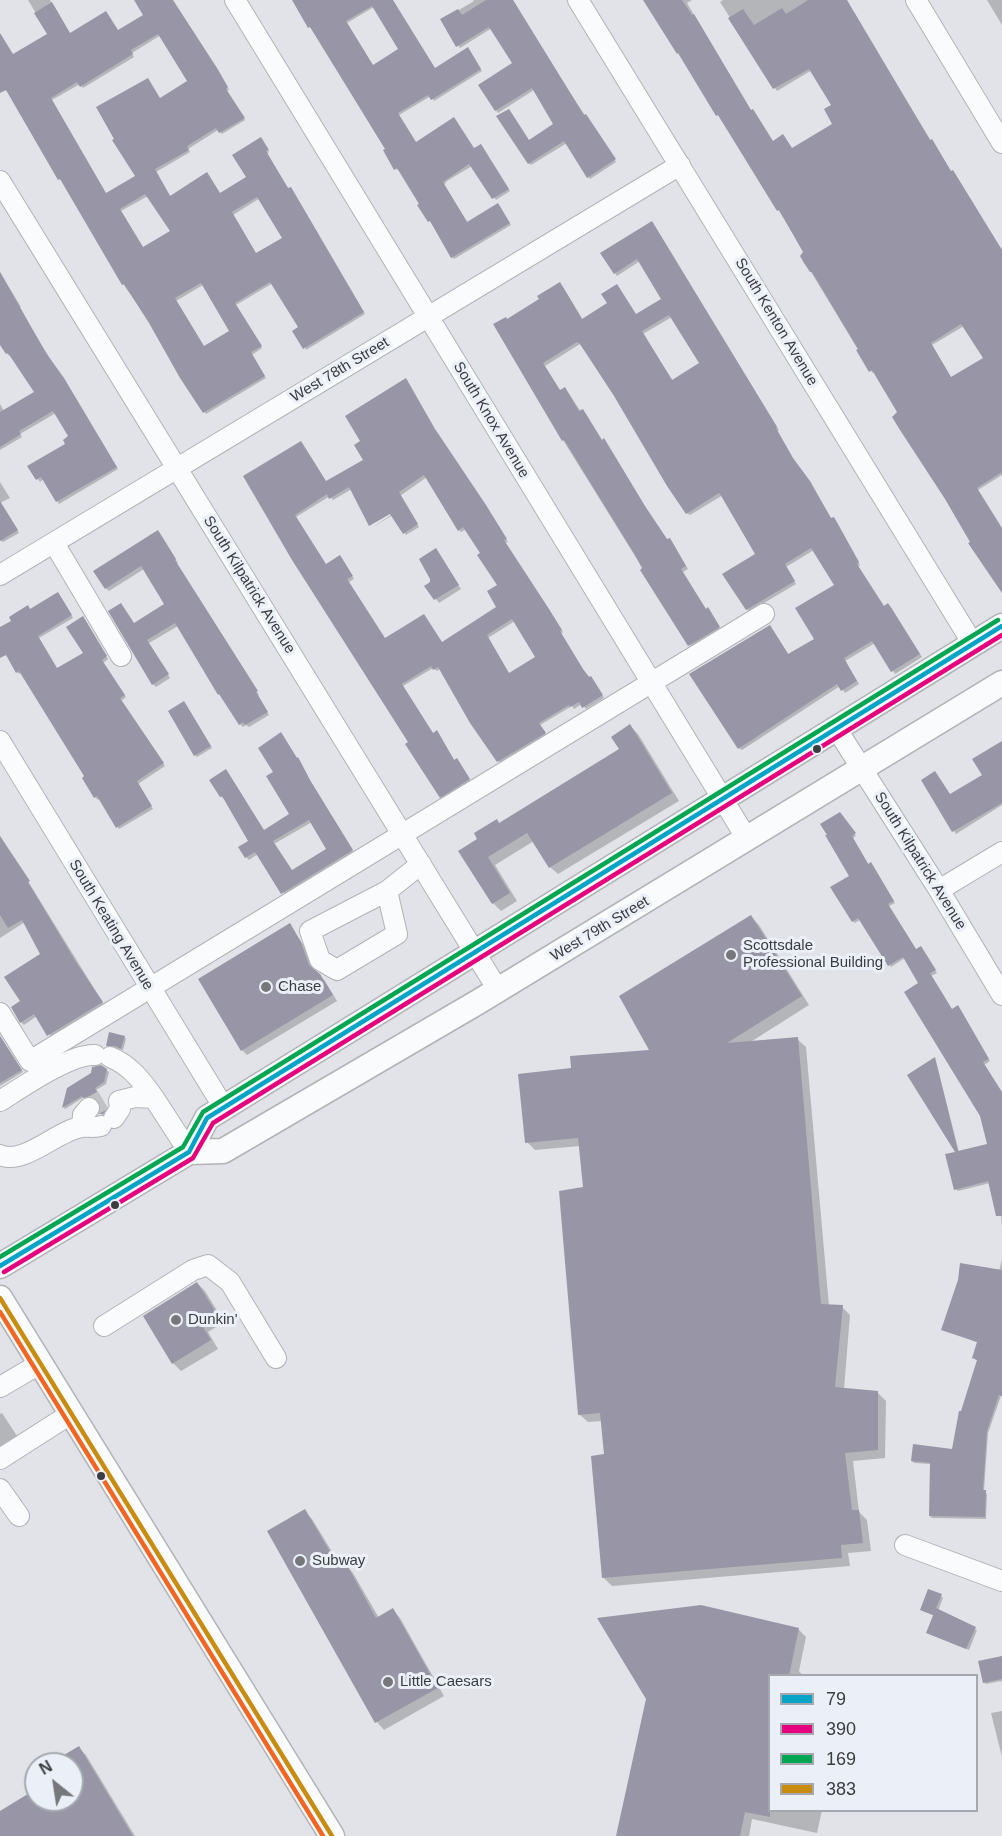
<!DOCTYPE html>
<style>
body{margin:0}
#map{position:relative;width:1002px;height:1836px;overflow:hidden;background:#e1e3e8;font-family:Arial,sans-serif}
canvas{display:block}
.legend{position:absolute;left:768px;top:1674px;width:210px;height:138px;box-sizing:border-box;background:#ebf0f8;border:2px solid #a5a8ae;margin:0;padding:8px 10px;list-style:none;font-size:18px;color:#3b3d40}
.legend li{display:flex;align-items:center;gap:12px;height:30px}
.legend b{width:30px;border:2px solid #a5a8ae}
.north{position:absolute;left:24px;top:1752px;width:60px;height:60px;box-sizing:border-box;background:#ebf0f8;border:2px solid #a5a8ae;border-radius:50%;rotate:330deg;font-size:16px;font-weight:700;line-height:24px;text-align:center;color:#3b3d40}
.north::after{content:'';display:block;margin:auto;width:21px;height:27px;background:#75777b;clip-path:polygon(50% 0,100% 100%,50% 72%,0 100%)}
</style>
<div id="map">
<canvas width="1002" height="1836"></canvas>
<ul class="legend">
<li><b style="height:8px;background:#03a4c7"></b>79</li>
<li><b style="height:8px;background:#e5007d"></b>390</li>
<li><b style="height:8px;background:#00a651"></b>169</li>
<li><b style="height:8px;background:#c88c10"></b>383</li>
</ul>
<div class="north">N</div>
</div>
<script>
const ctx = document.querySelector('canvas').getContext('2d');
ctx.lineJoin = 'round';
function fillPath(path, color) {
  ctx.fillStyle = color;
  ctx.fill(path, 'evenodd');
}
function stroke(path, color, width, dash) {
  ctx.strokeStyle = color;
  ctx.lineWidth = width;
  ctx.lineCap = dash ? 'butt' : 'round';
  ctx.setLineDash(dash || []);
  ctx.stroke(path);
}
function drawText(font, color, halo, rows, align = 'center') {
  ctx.font = font + ' Arial,sans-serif';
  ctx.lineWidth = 6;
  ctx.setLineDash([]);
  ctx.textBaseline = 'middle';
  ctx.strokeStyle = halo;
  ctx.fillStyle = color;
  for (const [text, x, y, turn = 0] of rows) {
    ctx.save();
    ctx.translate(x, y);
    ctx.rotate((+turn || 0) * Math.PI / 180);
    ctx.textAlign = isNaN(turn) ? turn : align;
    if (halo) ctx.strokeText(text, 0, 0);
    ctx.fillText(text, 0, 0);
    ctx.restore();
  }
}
fillPath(new Path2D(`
 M28,0H50L71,35L118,32L145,15L135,0H172L218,71L229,90L227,91L245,120L222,134L218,130L188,149L190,152L156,172L171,197L220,194L248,178L262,141L269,152L267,154L289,190L292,191L365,314L306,350L300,328L273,283L236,305L262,348L252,355L266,378L206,414L150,322L123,284L63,180L59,179L8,92L5,90L0,82V34L13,56L49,35ZM161,35L189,82L160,100L137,176L106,194L52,100L80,84L83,88L134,57L132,53ZM148,196L172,232L144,249L121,211ZM260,198L284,238L256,254L233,215ZM203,285L231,331L204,347L176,301Z
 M294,0H386L435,69L470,51L482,71L434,101L431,96L399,115L416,143L474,149L482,148L510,191L496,200L472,166L447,181L444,185L468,223L500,207L511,225L454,259L452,257L399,170L395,169L387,149ZM374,7L400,50L373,66L347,23Z
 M473,0H513L566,87L616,162L590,179L567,143L531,165L529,163V142L555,124L534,90L498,113L480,86L514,63L492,28L460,48L442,20L474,1Z
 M645,0H692L687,3L751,111L773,142L792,149L834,124L833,105L812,70L777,91L720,2L723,0H846L931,141L1002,250V343L964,326L932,345L952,379L1002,373V475L978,490L1002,529V590L972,542L875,372L873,373L871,371L811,272L805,252Z
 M987,0H1002V25Z
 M654,226L779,430L777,431L795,462L832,520L836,521L860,565L858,567L884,607L888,605L891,607L922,657L895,674L875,643L845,661L859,684L845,693L840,686L742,750L739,748L772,629L789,655L816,639L836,586L814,550L786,567L796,584L749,612L747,609L757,555L723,495L690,515L687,513L615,395L580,344L545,366L560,391H567L668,541L672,542L688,569L683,572L706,610L710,612L721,630L692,648L563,440L508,321L563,287L583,320L637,316L663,299L640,261L617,276L615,273ZM672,317L701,363L673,381L643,334Z
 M0,272L21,307L19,308L118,469L59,504L44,479L40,482L29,467L67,444L70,437L56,413L20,434L22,437L0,450V404L4,411L36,392L11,354L9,356L7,353L0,341Z
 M437,432L488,509L508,542L505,543L551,613L563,632L561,634L585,673L593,680L604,698L586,709L582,704L574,709L572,706L540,725L547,736L501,764L471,723L440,669L437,671L433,668L403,686L433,734L439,735L455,761L459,762L471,782L443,799L245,476L326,483ZM427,477L459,530L461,532L466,529L482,553L499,585L498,607L442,644L385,639L349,582L354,579L342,559L326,566L296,517L330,496L333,500L352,489L397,511L373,527L393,515L406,535L419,527L400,496ZM515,621L537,657L509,674L488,638Z
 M0,482L10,498L0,503L19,533L3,542L0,540Z
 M160,535L178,563L176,564L259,695H258L269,715L249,727L246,725L243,727L240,724L178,626L149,643L170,678L156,687L153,684L134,624L166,605L144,569L109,591L106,588Z
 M439,554L461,589L439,603L436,599L432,582Z
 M60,596L73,618L39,638L57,670L85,653V620L108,659L103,663L126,697L121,701L165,766L138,784L153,809L119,829L100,798L98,800L95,797L84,778L86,777L21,673L19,674L17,672L0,645V629Z
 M186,705L212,748L197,757L195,755Z
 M630,726L638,734L679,801L558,874L550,867L534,841L495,865L517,901L501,911L493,903L460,852L500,824L621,749Z
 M1002,743V805L956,834L923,781L950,796L984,775Z
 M297,759L300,761L312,784L354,853L285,895L258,854L249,860L246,857L240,848L250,841L224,798L221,797L211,781L265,832L291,814ZM312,822L328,850L292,871L274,844Z
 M842,816L856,836L853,838L869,865L873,866L895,903L889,906L916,951L922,950L937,973L931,976L952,1010L960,1009L990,1061L984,1065L1002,1093V1227L999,1194L990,1183L958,1191L956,1189L957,1153L935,1058L959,1152L989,1145L981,1116L920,983L905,958L891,967L861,919L855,923L853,921L851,876Z
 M0,836L105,1006L52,1038L37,1016L24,1025L21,1022L22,1001L42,954L25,922L0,938Z
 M751,917L759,925L809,1005L749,1043L797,1039L806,1047L829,1306L842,1307L850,1315L844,1389L877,1392L886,1401L885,1458L853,1461L859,1512L867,1520L871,1551L848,1553L850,1566L612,1586L604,1578L606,1455L603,1421L588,1422L579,1414L584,1188L580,1146L535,1150L527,1142L572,1069L651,1051Z
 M290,925L306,949L313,970L325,981L337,1001L247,1055L242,1050Z
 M0,1036L23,1072L0,1086Z
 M124,1037L126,1039L123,1050L107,1046Z
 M106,1070L109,1072L106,1084L96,1090L108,1110L105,1116L101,1114L102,1103L94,1098L86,1099L84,1097L65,1109L64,1108L68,1089Z
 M1002,1259V1393L988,1433L984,1491L987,1494L986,1519L932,1518L930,1516L931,1464L914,1463L912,1461L953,1450L962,1413L978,1361L974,1358L979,1343L943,1329L999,1271Z
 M197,1283L205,1291L224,1322L208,1332L218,1349L181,1371L173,1363Z
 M2,1413L17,1436L0,1446V1414Z
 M304,1511L312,1519L342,1568L346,1565L353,1573L379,1618L393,1610L400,1618L444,1696L384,1730L377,1722L269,1531Z
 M941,1596L943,1598L938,1611L977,1630L969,1650L930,1634L935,1616L921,1610Z
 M798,1629L806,1637L799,1671L803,1676H770V1810H822L817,1833L752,1819L749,1836H617Z
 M1002,1657V1684L1001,1681L986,1684L984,1682Z
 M1002,1711V1757L991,1713Z
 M79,1748L86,1755L135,1836H0V1813L36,1790V1800H72V1764H52Z`), '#0003');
fillPath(new Path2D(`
 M134,0H173L217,68L228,87L226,89L245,118L219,133L216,128L187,146L189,150L155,169L170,196L207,172L220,193L246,177L232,155L261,137L269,150L266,151L288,188L291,187L364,312L303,349L292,331L298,327L270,282L235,303L262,346L251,352L265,376L203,413L180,378L149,323L124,284L122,285L60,179L58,180L6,90L0,93V33L13,54L47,34L34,13L52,2L70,33L106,11L118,30L143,15ZM158,34L187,81L160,98L148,78L96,107L114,139L112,140L135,176L106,193L51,98L77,82L80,87L83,85L133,54L131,50ZM145,194L170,231L143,247L120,209ZM257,197L282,238L256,253L232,212ZM201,283L229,331L204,346L175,298Z
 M292,0H393L435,68L468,47L481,69L431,100L428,95L398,113L416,142L454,117L474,148L481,144L509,189L492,199L469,164L443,182L467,222L498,203L510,223L451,258L430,221L428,222L417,205L419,204L397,168L394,170L383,150L385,149L310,27L308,28ZM372,6L398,49L373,65L346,21Z
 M486,0H513L584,115L586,114L616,159L587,178L564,141L528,164L496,116L509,109L529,140L553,124L532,88L495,111L478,85L512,63L489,27L456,47L440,19L458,9L462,15Z
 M643,0H682L692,15L694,14L751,110L753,109L773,141L783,134L792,148L832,124L824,109L831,105L809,69L773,89L728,18L743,9L754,25L782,8L786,14L808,0H847L930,140L932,139L951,171L953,170L1002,250V472L977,488L1002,528V593L968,543L970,542L945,499L900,430L892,417L897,412L872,370L869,372L856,350L858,349L812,272H810L804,263L800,256L803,252L779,210L777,211L718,115L716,116L678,53L677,54ZM961,324L983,358L951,377L931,343Z
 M652,221L777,427L776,428L793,458L810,481L831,518L834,517L859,562L857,564L884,606L888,603L920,654L891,672L872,641L844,658L857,681L841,691L837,684L738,749L689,674L770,625L788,654L814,639L795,608L834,585L811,548L785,564L795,581L746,610L722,574L755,554L720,494L719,493L686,514L667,486L614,396L580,344L577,342L543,363L560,390L565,387L579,411L583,409L602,440L604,438L645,506L667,539L670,538L686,566L681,569L706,609L708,607L720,627L688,646L640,570L642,568L635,555L564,440L562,441L493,324L506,317L507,319L539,299L537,296L560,282L582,319L607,303L601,294L617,284L636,314L661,299L637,259L614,274L600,253ZM669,315L699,363L672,380L642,331Z
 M0,272L46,353L64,378L117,467L56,502L41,477L36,480L27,466L65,444L63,440L68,436L53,411L19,431L21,434L0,447V412L34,392L8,353L6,354L0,345Z
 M406,378L435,429L486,505L507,539L504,540L549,609L562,630L560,631L583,669L589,677L591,676L603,695L582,708L579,702L570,707L569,705L539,723L546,733L497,762L470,723L438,667L433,670L431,666L402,684L433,733L437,730L454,760L457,758L470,779L440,798L405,744L408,742L292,560L243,476L301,441L326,481L363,460L354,445L360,441L345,416ZM424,475L458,531L463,527L480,553L477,555L497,585L487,591L496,607L442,642L424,614L385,638L347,579L353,576L340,555L326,564L295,515L327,494L329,499L349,487L369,526L390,514L403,534L418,524L399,492ZM512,619L535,657L509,673L487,635Z
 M0,501L18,530L0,541Z
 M158,530L176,559L175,560L258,691L256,692L268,712L245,725L243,722L239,725L219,694L218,695L175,623L147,640L169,674L152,685L108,611L121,603L134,623L164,604L141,566L105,589L93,571Z
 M436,548L459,585L434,600L424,586L430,582V579L419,559Z
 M58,592L72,615L38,636L57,668L83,653L66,627L83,616L107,656L102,660L125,695L120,698L164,763L137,781L152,806L116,828L97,796L94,798L82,778L84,776L19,671L16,673L6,655L0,658V627L11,621L9,617L28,605L30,609Z
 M184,701L211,746L194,756L168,711Z
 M630,724L672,793L549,868L527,833L488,857L510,893L492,904L458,851L477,839L474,833L497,819L499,823L619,749L611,737Z
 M281,732L297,758L298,757L310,780L353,850L281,894L255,852L245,858L238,847L248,841L222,796L220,797L209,780L226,769L264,830L289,814L266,776L273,772L258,748ZM309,820L326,849L292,870L273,841Z
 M1002,741V803L952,832L921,780L935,771L950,794L982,775L972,759Z
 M840,812L856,833L852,836L868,864L871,862L894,901L888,904L916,949L921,946L936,970L930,973L952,1009L958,1005L989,1059L983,1062L1002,1092V1216H996L988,1181L954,1190L945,1154L955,1152L907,1075L935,1057L958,1151L987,1144L980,1116L904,992L918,983L903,957L888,966L858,918L852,922L830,887L849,876L825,835H827L820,824Z
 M0,836L30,881L28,882L76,962L103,1002L47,1036L34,1014L20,1023L11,1007L20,1001L4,977L40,954L22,920L8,928L0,915Z
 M751,915L802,996L727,1043L798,1037L821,1304L843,1305L835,1387L878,1391V1450L845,1453L852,1510H859L863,1543L841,1545L842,1558L602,1578L591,1456L604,1454L600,1413L578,1415L559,1191L583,1187L578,1138L525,1143L518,1074L571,1068L570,1056L649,1050L619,996Z
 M290,923L301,942L309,965L320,974L333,995L241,1051L198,979Z
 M109,1032L125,1036L121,1049L115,1046H106Z
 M0,1036L22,1070L0,1083Z
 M101,1065L107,1069L104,1082L95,1088L107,1107L103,1114H99L100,1103L96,1099L91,1096L83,1098L82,1096L62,1108L67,1088L91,1073L92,1067Z
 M960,1263L1002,1270V1396L999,1395L987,1431L983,1490H986L985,1517L929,1516L930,1463L911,1461L913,1444L952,1449L959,1411H961L977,1360L972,1358L977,1342L941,1330L958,1280Z
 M197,1282L217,1314L201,1324L211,1340L172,1364L143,1316Z
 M305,1509L339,1567L346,1563L376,1618L393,1608L438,1688L375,1723L267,1531Z
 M928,1589L942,1594L933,1615L920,1610Z
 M701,1605L799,1628L789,1676H770V1817L745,1812L740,1836H616L646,1699L597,1618Z
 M936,1608L976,1627L966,1649L926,1633Z
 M1002,1656V1679L983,1683L978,1661Z
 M79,1746L133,1836H0V1811L36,1789V1800H72V1766L75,1764H49Z`), '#9895a7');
stroke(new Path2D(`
 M89,1108L103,1100`), '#c0c2c6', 20, [20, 10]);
const minor = new Path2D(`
 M235,0L747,839
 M578,0L973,644
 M916,0L1002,143
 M0,181L498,990
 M54,543L121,656
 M0,575L680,165
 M836,728L939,890L1002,995
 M0,741L224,1108
 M939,890L1002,852
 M387,891L397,934L337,970L320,960L310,931L387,891L421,864
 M0,1013L30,1061L764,614
 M110,1057C130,1065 142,1081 154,1098
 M0,1101C21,1088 71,1053 95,1055
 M114,1118L120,1109L119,1101L135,1097L154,1098L189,1152
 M82,1127L83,1115L89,1108
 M0,1155C24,1166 57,1130 82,1127C88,1126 94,1128 101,1126
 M104,1326L193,1270L208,1265L230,1282L276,1358
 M0,1387L41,1363
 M0,1459L72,1413
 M0,1489L19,1516
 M905,1545L1002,1581`);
const major = new Path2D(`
 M189,1152L207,1118L1002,626
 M0,1266L189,1152L223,1151L478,1002L1002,683
 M0,1298L332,1836`);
stroke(minor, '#b1b3b6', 22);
stroke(major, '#b1b3b6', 27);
stroke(minor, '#fafbfc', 20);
stroke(major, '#fafbfc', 24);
stroke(new Path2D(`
 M0,1266L189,1152L207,1118L1002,626`), '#03a4c7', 4.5);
stroke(new Path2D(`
 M4,1272L193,1158L213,1123L1002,635`), '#e5007d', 4.5);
stroke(new Path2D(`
 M0,1257L183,1147L203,1112L998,620`), '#00a651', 4.5);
stroke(new Path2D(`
 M0,1298L332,1836`), '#c88c10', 4.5);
stroke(new Path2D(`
 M0,1312L323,1836`), '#f26522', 4.5);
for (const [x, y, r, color] of [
 [817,749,5,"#3b3d40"],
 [731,955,6,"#75777b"],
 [266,987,6,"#75777b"],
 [115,1205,5,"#3b3d40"],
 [176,1320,6,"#75777b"],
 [101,1476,5,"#3b3d40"],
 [300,1561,6,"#75777b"],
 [388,1682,6,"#75777b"]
]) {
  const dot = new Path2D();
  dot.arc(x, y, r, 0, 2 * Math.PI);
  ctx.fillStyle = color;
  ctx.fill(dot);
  stroke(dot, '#ebf0f8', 2);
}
drawText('15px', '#3b3d40', '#ebf0f8', [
 ["South Kenton Avenue",776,322,59],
 ["West 78th Street",340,370,-31],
 ["South Knox Avenue",491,420,59],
 ["South Kilpatrick Avenue",249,585,58],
 ["South Kilpatrick Avenue",920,861,58],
 ["South Keating Avenue",111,925,59],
 ["West 79th Street",600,929,-31]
]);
drawText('15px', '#3b3d40', '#ebf0f8', [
 ["Scottsdale",743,946],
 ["Professional Building",743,963],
 ["Chase",278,987],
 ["Dunkin'",188,1320],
 ["Subway",312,1561],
 ["Little Caesars",400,1682]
], 'left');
</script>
